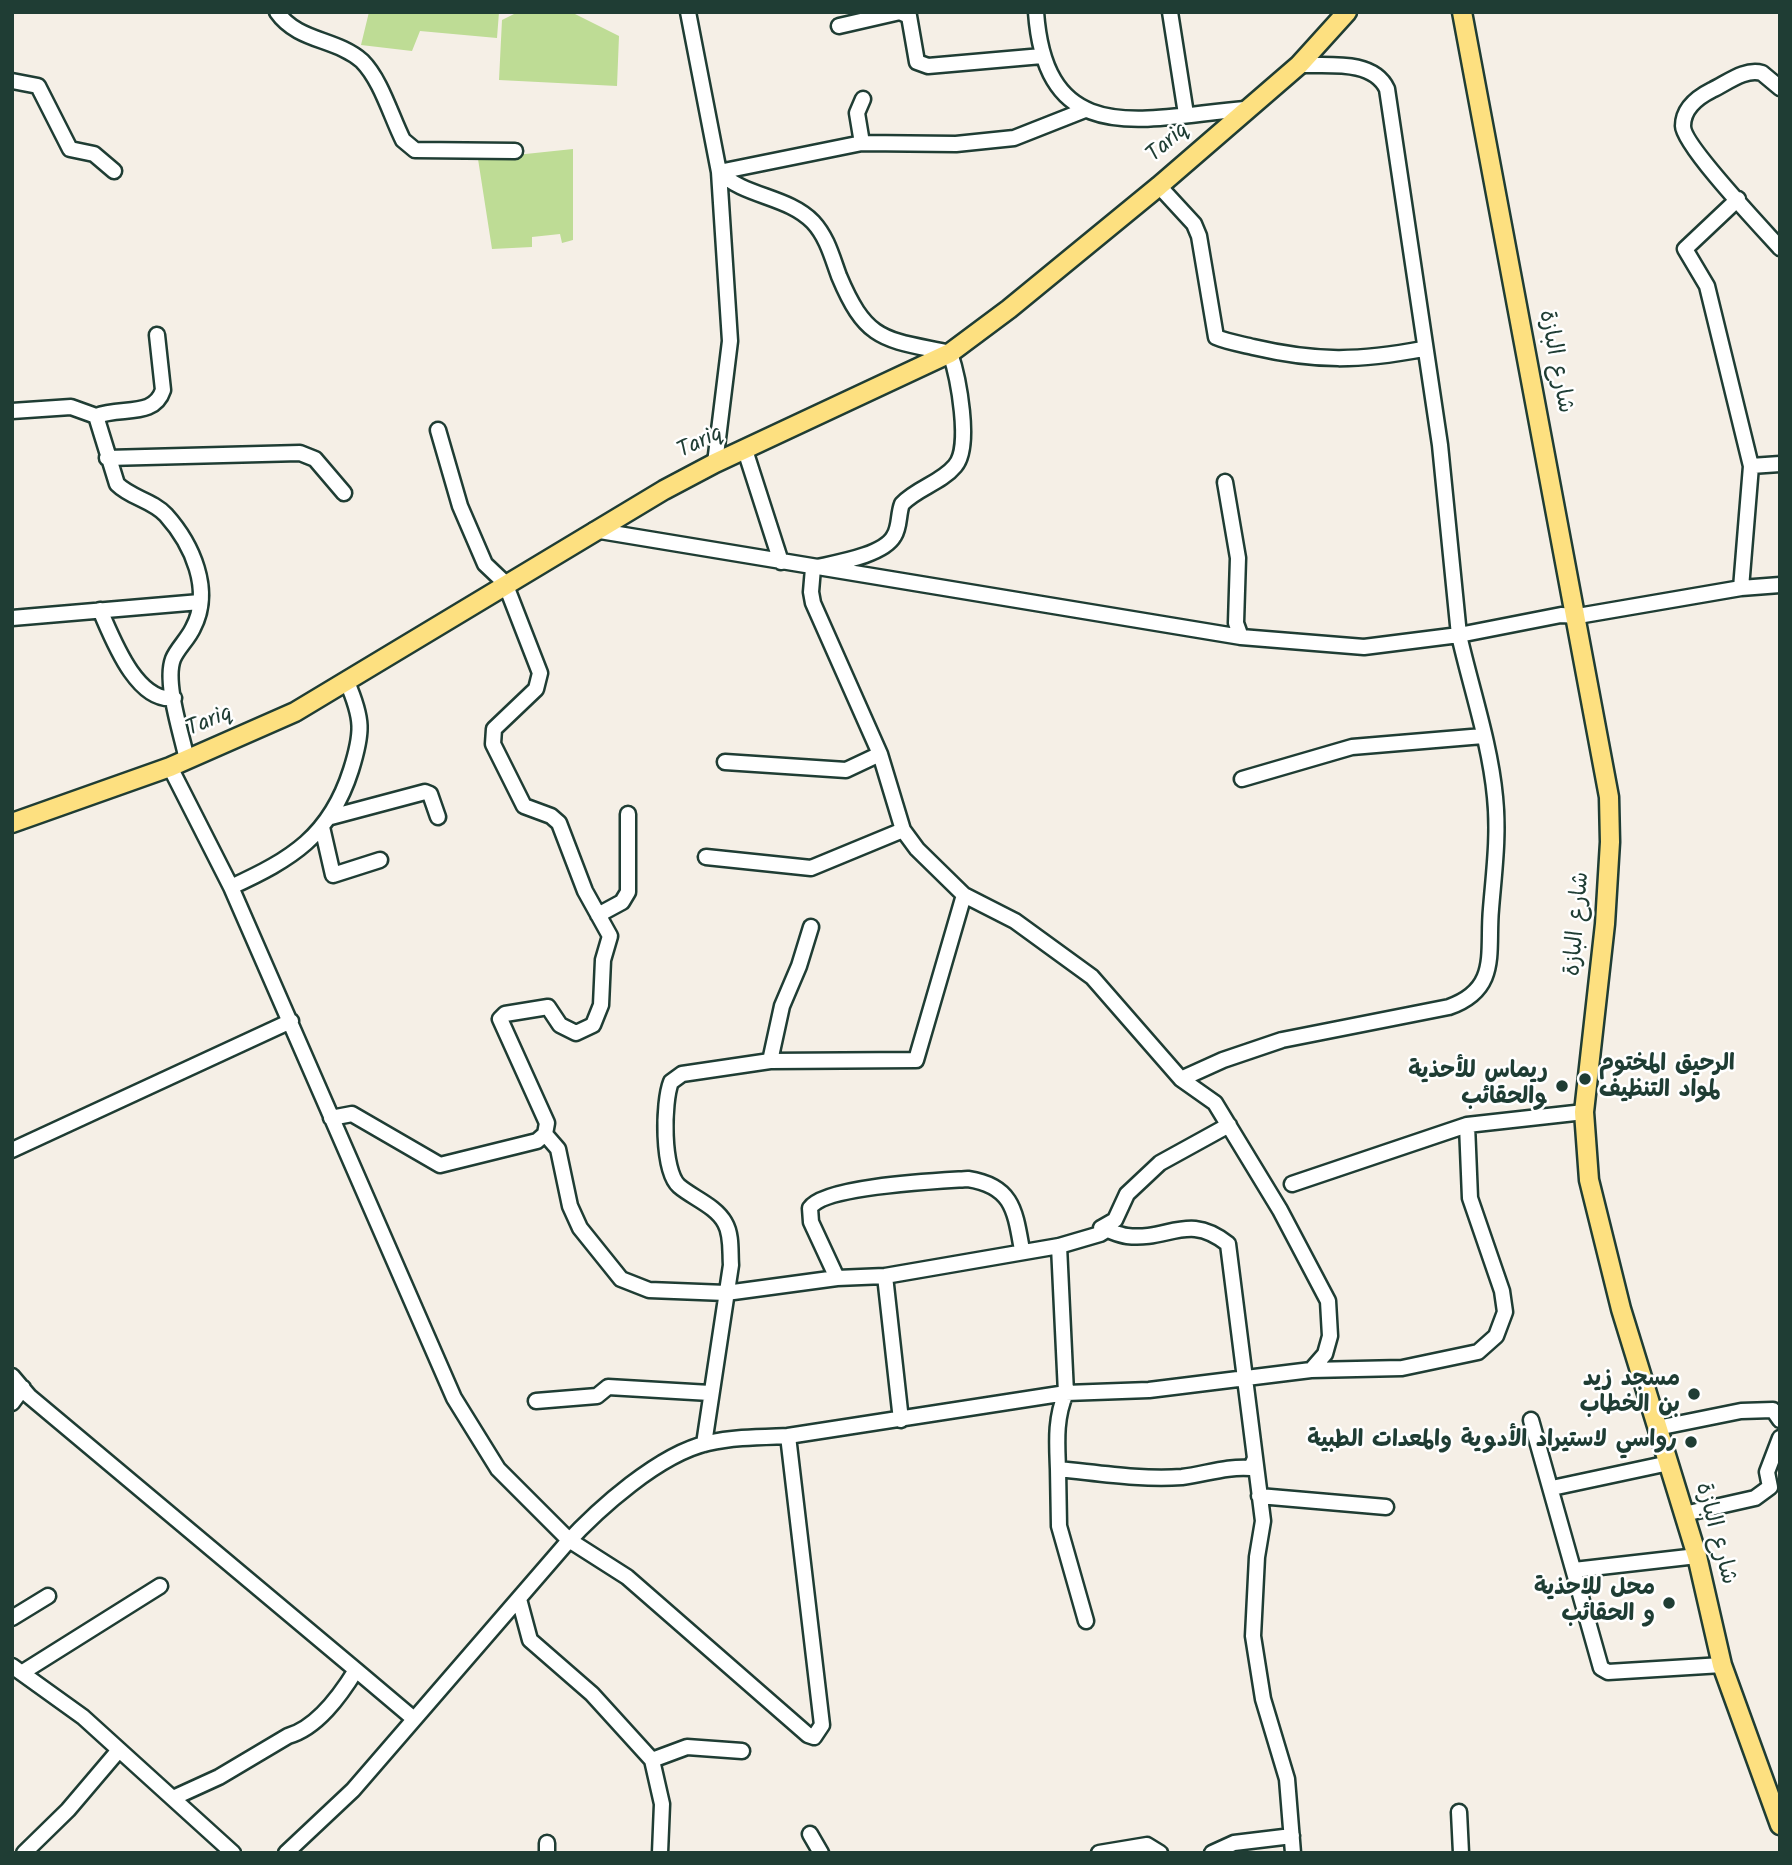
<!DOCTYPE html>
<meta charset="utf-8">
<style>
body{margin:0}
#map{position:relative;width:1792px;height:1865px;overflow:hidden;background:#f5efe6;font-family:Kalam,sans-serif}
canvas{display:block}
.frame{position:absolute;inset:0;border:14px solid #1f3d34;pointer-events:none}
</style>
<div id="map">
<canvas width="1792" height="1865"></canvas>
<div class="frame"></div>
</div>
<script>
const ctx = document.querySelector('canvas').getContext('2d');
ctx.lineJoin = 'round';
function fillPath(path, color) {
  ctx.fillStyle = color;
  ctx.fill(path, 'evenodd');
}
function stroke(path, color, width, dash) {
  ctx.strokeStyle = color;
  ctx.lineWidth = width;
  ctx.lineCap = dash ? 'butt' : 'round';
  ctx.setLineDash(dash || []);
  ctx.stroke(path);
}
function drawText(font, color, halo, rows, align = 'center') {
  ctx.font = font + ' Kalam,"Playpen Sans Arabic",sans-serif';
  ctx.lineWidth = 5;
  ctx.setLineDash([]);
  ctx.textBaseline = 'middle';
  ctx.strokeStyle = halo;
  ctx.fillStyle = color;
  for (const [text, x, y, turn = 0] of rows) {
    ctx.save();
    ctx.translate(x, y);
    ctx.rotate((+turn || 0) * Math.PI / 180);
    ctx.textAlign = isNaN(turn) ? turn : align;
    if (halo) ctx.strokeText(text, 0, 0);
    ctx.fillText(text, 0, 0);
    ctx.restore();
  }
}
fillPath(new Path2D(`
 M369,12H499L497,38L420,31L412,51L361,45Z
 M518,12H571L619,36L617,86L499,80L502,20Z
 M573,149V240L562,243L560,234L532,237V247L492,249L478,159Z`), '#bedc95');
const minor = new Path2D(`
 M277,12C298,42 336,38 362,61C381,80 391,116 403,140L415,150L515,151
 M688,12L719,172C745,197 788,196 813,222C827,237 832,257 839,276C867,343 885,339 950,353C958,376 972,447 955,466C941,483 917,488 902,504C898,514 900,527 894,536C883,556 834,563 813,568L811,592L813,603L880,754L903,830L917,849L964,895L1015,921L1092,977L1181,1079L1215,1103L1280,1210L1328,1301L1330,1336L1325,1354L1311,1370
 M1036,12C1046,152 1145,117 1245,109
 M1170,12L1186,114
 M839,26L900,12L909,16L917,62L928,66L1042,56
 M12,81L38,86L70,149L94,154L114,171
 M1780,88L1762,73C1745,68 1727,83 1712,90C1698,97 1683,108 1683,126C1683,145 1763,229 1780,248
 M863,99L857,113L862,143L956,144L1014,138L1085,110
 M1159,186L1194,224L1199,236L1216,337C1228,342 1241,344 1253,347C1317,362 1359,361 1423,349
 M1738,199L1685,249L1707,286L1751,466L1741,588
 M12,411L71,407L96,416L117,484C131,498 152,500 166,515C192,544 213,590 193,628C188,639 177,649 173,659C164,683 182,735 187,760
 M96,416C122,406 154,418 163,390L157,335
 M745,450L781,562
 M107,458L300,453L315,459L344,493
 M715,463L730,341L719,172L862,143
 M1751,466L1780,464
 M1225,482L1238,558L1236,623L1241,637L1364,647L1459,635L1440,445L1387,89C1373,59 1328,66 1299,65
 M594,530L1241,637
 M100,610C112,637 136,703 174,698
 M12,618L200,602
 M725,762L846,770L880,754
 M170,767L231,887L454,1398L498,1469L569,1540L627,1577L808,1735L814,1737L822,1725L788,1436C761,1437 734,1437 708,1443C659,1454 598,1509 565,1545L353,1790L286,1853
 M1242,779L1352,747L1483,736
 M331,817L425,792L430,794L438,817
 M322,827L333,875L380,860
 M706,857L811,868L903,830
 M231,887C292,859 330,836 351,770C363,732 363,719 347,682
 M598,915L622,902L628,892V814
 M770,1061L782,1006L799,966L811,927
 M1181,1079L1223,1060L1282,1040L1449,1007C1500,989 1487,952 1491,909C1494,872 1499,835 1495,797C1490,743 1471,688 1459,635L1561,615L1578,616L1741,588L1780,585
 M331,1118L352,1114L440,1165L537,1141L545,1134L547,1123L500,1019L505,1014L548,1007L560,1025L576,1033L593,1025L601,1005L603,960L610,936L585,891L559,823L551,816L524,806L493,744L494,729L536,689L540,673L505,583L485,564L460,506L438,430
 M545,1134L558,1149L570,1206L580,1228L621,1279L649,1290L726,1293L837,1278L885,1276L1059,1246L1100,1234L1105,1231L1101,1228L1115,1220L1127,1194L1160,1163L1229,1125
 M12,1150L291,1021
 M1292,1184L1467,1125L1584,1112
 M1101,1228C1109,1230 1119,1235 1127,1236C1169,1241 1188,1212 1228,1244L1263,1521L1257,1557L1253,1636L1263,1699L1287,1779L1293,1853
 M885,1276L901,1420
 M837,1278L811,1222L810,1208C824,1186 938,1181 968,1179C1013,1186 1015,1211 1022,1250
 M12,1376L29,1396L356,1670C340,1696 317,1728 288,1736L219,1777L173,1798
 M536,1401L597,1396L608,1387L710,1393
 M12,1403L23,1388
 M1531,1420L1601,1668L1608,1672L1722,1665
 M1657,1428L1741,1411L1773,1410L1780,1420
 M788,1436L1066,1393L1059,1246
 M704,1444L731,1265C730,1252 732,1235 725,1223C716,1206 693,1198 679,1186C662,1171 663,1102 671,1082L682,1074L770,1061L916,1060L964,895
 M1255,1458L1251,1468C1227,1466 1206,1474 1182,1477C1141,1480 1099,1473 1058,1469C1057,1443 1055,1418 1066,1393L1149,1390L1311,1370L1402,1368L1478,1352L1496,1336L1505,1312L1502,1291L1470,1198L1467,1125
 M1058,1469L1059,1526L1086,1621
 M1552,1488L1669,1463
 M1259,1496L1386,1507
 M1684,1514L1755,1498L1770,1487L1767,1472L1780,1438
 M1574,1570L1697,1556
 M519,1599L530,1640L592,1694L652,1760
 M12,1618L48,1596
 M12,1666L83,1717L233,1853
 M356,1670L414,1719
 M23,1672L160,1586
 M1459,1812L1461,1853
 M810,1834L821,1853
 M24,1853L68,1810L119,1750
 M547,1853V1843
 M660,1853L662,1804L652,1760L687,1747L742,1751
 M1099,1853L1147,1845L1160,1853
 M1212,1853L1234,1843L1292,1836`);
const major = new Path2D(`
 M1462,12L1609,797L1610,842L1605,924L1584,1112L1589,1180L1621,1309L1697,1556L1722,1665L1780,1825
 M12,823L170,767L295,712L664,490L715,463L950,353L1009,309L1159,186L1299,65L1347,12`);
stroke(minor, '#1f3d34', 19);
stroke(major, '#1f3d34', 23);
stroke(minor, '#fff', 14);
stroke(major, '#fde080', 18);
for (const [x, y, r, color] of [
 [1585,1079,7,"#1f3d34"],
 [1562,1086,7,"#1f3d34"],
 [1694,1394,7,"#1f3d34"],
 [1691,1442,7,"#1f3d34"],
 [1669,1603,7,"#1f3d34"]
]) {
  const dot = new Path2D();
  dot.arc(x, y, r, 0, 2 * Math.PI);
  ctx.fillStyle = color;
  ctx.fill(dot);
  stroke(dot, '#fff', 2.5);
}
drawText('23px', '#1f3d34', '#fff', [
 ["Tariq",1169,144,-42],
 ["شارع البازة",1554,362,79],
 ["Tariq",701,444,-26],
 ["Tariq",210,723,-23],
 ["شارع البازة",1579,924,-85],
 ["شارع البازة",1714,1534,75]
]);
drawText('bold 23px', '#1f3d34', '#fff', [
 ["الرحيق المختوم",1599,1066,"left"],
 ["لمواد التنظيف",1599,1092,"left"],
 ["ريماس للأحذية",1548,1073],
 ["والحقائب",1548,1099],
 ["مسجد زيد",1680,1381],
 ["بن الخطاب",1680,1407],
 ["رواسي لاستيراد الأدوية والمعدات الطبية",1677,1442],
 ["محل للاحذية",1655,1590],
 ["و الحقائب",1655,1616]
], 'right');
</script>
